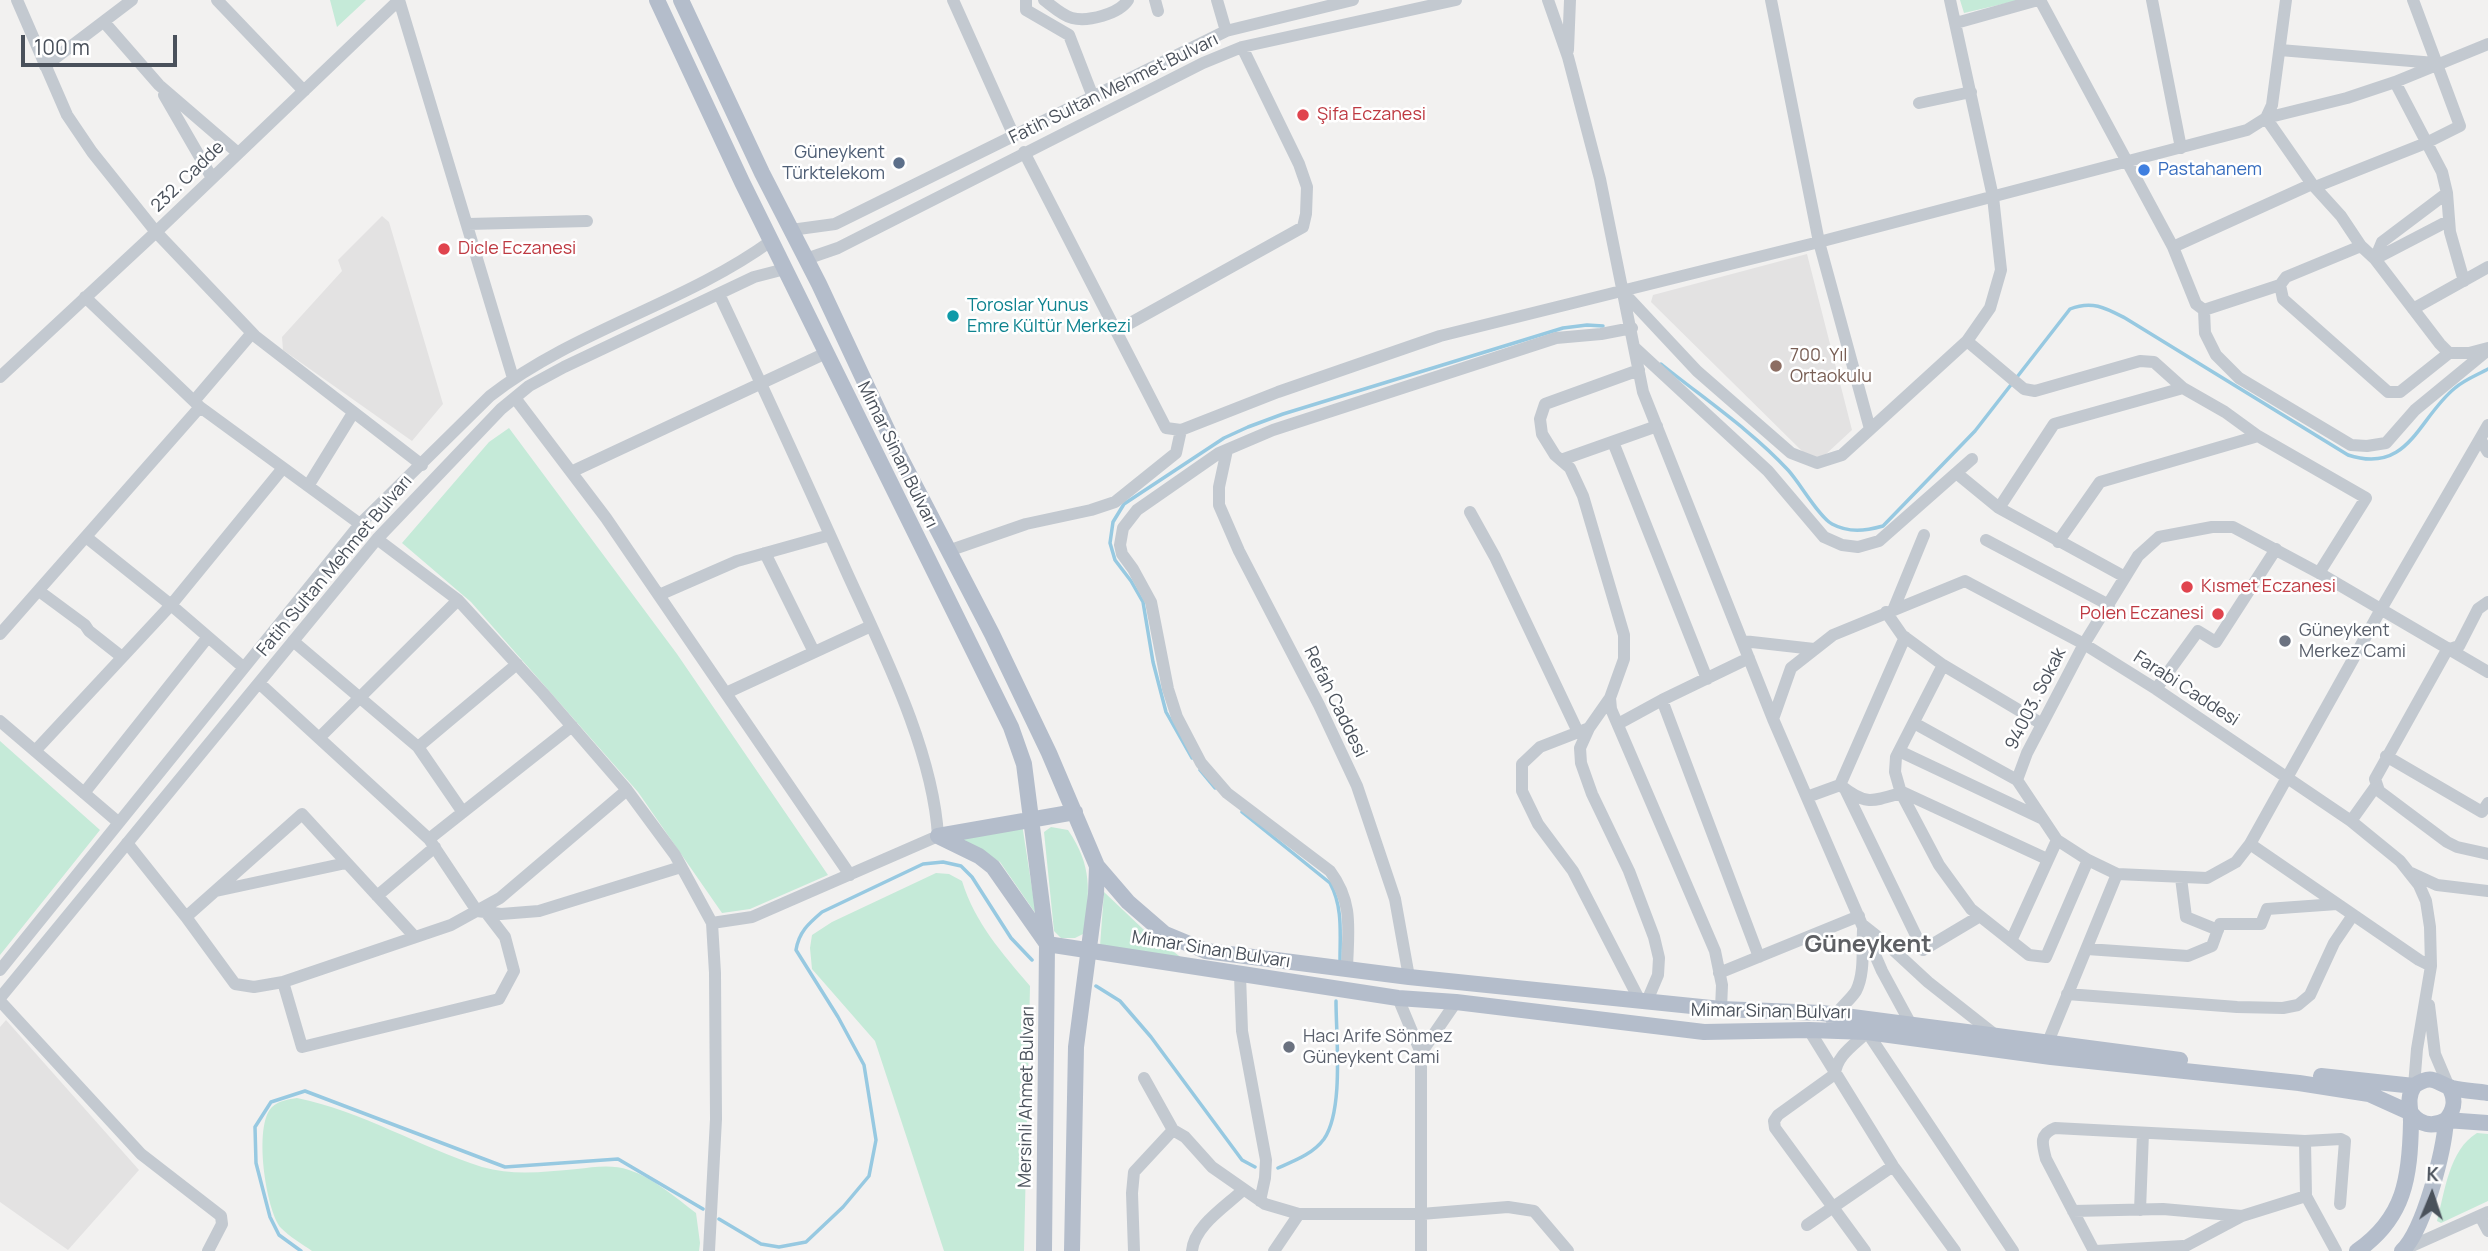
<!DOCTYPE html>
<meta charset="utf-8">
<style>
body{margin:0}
#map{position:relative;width:2488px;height:1251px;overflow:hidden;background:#f2f1f0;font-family:Manrope,sans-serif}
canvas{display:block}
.north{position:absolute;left:2397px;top:1160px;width:70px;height:70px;-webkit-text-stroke:5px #fff;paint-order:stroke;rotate:2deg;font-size:19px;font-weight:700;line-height:28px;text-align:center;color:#4a515b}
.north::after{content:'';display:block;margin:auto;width:24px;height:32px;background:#4a515b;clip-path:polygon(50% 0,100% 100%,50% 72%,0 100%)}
.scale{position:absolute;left:21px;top:35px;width:156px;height:32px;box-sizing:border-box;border:4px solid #4a515b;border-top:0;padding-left:9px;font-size:21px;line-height:24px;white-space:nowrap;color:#4a515b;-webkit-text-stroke:5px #fff;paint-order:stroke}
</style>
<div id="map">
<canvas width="2488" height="1251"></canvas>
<div class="north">K</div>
<div class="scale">100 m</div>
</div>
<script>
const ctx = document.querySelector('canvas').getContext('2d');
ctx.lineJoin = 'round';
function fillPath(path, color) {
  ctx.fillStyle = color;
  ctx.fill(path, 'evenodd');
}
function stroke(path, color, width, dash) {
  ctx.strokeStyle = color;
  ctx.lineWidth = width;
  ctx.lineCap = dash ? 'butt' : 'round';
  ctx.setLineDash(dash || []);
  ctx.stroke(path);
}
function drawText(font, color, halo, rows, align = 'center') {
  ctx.font = font + ' Manrope,sans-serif';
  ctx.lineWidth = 5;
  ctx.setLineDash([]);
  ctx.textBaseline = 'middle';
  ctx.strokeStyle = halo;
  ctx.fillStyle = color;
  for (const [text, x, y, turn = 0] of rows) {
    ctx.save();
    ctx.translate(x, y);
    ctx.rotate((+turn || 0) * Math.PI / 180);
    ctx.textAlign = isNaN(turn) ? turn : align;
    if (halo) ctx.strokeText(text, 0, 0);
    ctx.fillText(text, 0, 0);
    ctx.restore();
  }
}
fillPath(new Path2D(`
 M382,216L389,222L443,404L412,441L283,350L282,337L342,271L338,260Z
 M1807,254L1852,430L1825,455L1816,458L1804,453L1651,302L1653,295Z
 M6,1020L139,1170L68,1250L0,1202V1027Z`), '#e3e2e2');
fillPath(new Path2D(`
 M330,0H366L337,27Z
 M1960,0H2020L1964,13Z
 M509,428L677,654L828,875L750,909L722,913L638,792L471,602L402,543L489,442Z
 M0,741L100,830L0,955Z
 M1022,824L1036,914L1000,862L959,837Z
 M1051,827L1068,830C1093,867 1089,890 1085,933L1075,938H1061L1054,931L1044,832Z
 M936,873L949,874L962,881C975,923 1002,953 1030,986L1024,1251H944L875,1041L812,969L810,948L812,935L832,922Z
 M1104,892L1143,929L1182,958L1100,946Z
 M297,1098C362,1111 419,1147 482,1167C513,1176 544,1172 577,1169C594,1167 612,1164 629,1170C654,1178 676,1198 696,1213L700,1243L699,1251H312C302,1244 290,1237 281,1228C266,1211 253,1125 272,1107C278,1101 289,1099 297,1098Z
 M2477,1133L2488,1134V1201L2441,1223L2437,1221C2445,1191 2449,1150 2477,1133Z`), '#c5ead8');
stroke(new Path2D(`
 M1661,364C1703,398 1751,430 1788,470C1800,483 1819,517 1832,524C1849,533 1865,531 1883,526L1975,431L2070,309C2092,300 2106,308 2125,318L2348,455C2409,475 2418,418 2455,388C2464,380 2477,375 2488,369
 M1192,758L1166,712L1153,662L1143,602L1131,581L1115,560L1110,543L1113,522L1124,504L1224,438L1248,427L1283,414L1563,328L1587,325L1603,326
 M1200,770L1215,788
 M1242,812L1330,883C1343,907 1340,933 1340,960
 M1096,986L1120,1001L1151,1037L1242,1160L1255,1167
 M1278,1168C1294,1161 1313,1154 1324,1139C1344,1110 1336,1037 1336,1001
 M719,1219L761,1244L779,1247L806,1242L843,1207L869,1176L876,1140L864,1065L838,1017L796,950C799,932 808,924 822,912L923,864L943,862L961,866L972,877L1011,938L1032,960
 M301,1251L279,1235L270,1217L256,1163L255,1127L271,1102L305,1091L505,1167L618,1159L703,1209`), '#97c9e1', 3.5);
stroke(new Path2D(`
 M17,0L67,115L92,152L156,232L255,336L422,465
 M217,0L304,91
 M399,0L513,378
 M953,0L1014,136
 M1026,0V10L1069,35L1093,97
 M1044,0C1052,6 1063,16 1072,18C1088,22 1119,14 1128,0
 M1155,0L1158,11
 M1217,0L1226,31
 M1548,0L1568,57L1600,179L1643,392L1773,719L1882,971L1914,1030
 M1771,0L1819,242L1870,429
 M2040,0L2173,247L2196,304L2204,310L2280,285
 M2152,0L2181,148
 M104,22L159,85L238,153
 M1956,23L2038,0
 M2488,44L2395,82L2347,98L2266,118L2312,184L2341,216L2361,246L2375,259L2440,344L2449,353H2469L2488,348
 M1568,50L1570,0
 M2280,50L2435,63
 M45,66L132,0
 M2395,82L2442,172L2447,193L2450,232L2464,281
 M164,95L212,178
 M1919,103L1971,92
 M1024,152L1166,428L1181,430L1278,392L1440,336L1819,242L2247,130L2266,118L2272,105L2286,0
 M2315,187L2426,143L2460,126L2413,0
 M468,224L587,221
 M791,230L835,224L1226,31L1353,0
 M2361,246L2286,277L2280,285L2283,299L2388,392H2400L2449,353
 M2173,247L2312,184
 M806,259L838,248L1203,63L1242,47L1456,0
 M2375,259L2382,242L2447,193
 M2375,259L2448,221
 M1624,293L1697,371L1791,453L1817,463L1842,455L1967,341L1990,308L2001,270L1993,197L1950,0
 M85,297L200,407L360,524
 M2413,309L2488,267
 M2204,310L2205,333L2216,355L2239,378L2351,445L2367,446L2386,443L2415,410L2488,350
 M1116,331L1303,227L1306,214L1307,187L1299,164L1242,47
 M1967,341L2024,389L2035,391L2140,361L2154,362L2183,388L2225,412L2258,436L2366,498L2319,573
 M1635,348L1768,471L1824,537L1842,545L1858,547L1879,541L1972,459
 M1639,370L1545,404L1540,419L1542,434L1555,455L1570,468L1583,496L1624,635V659L1610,698L1611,709L1715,951L1722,985L1721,1009
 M0,377L156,232L399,0
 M515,398L606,518L850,875
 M194,401L252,333
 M2488,425L2380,611L2250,844L2236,862L2207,878L2117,874L2088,860L2057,840L2017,780L2027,753L2084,644L2138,556L2159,537L2212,527H2233L2319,573L2488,672
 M2480,439L2488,452
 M1613,442L1707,679
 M1227,450L1219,487V505L1239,551L1319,705L1357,786L1395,899L1409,977
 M1561,460L1657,426
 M571,472L826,353
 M1960,476L1999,508L2125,577
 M308,486L353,413
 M1999,508L2054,424L2183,388
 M1470,512L1495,557L1578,732
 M86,537L171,605L243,667
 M377,539L458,600L543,693L627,790L675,855L712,923L715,973L716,1119L709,1251
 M1986,540L2109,605
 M2058,542L2100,482L2258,436
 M948,551L1026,524L1091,510L1115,502L1176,453L1181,430
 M765,553L814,652
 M39,591L85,625L89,631L122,657
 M659,595L737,561L830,535
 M2488,602L2478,609L2459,646L2447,650L2375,779L2379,791L2447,842L2457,847L2488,854
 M1894,608L1924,535
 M1886,612L1902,635L1943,665L2042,724
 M0,634L200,407
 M293,641L418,747L462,811
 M1743,641L1814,649
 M1943,665L1896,757L1895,772L1901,793L1939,865L1971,909L2029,955L2046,957L2088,860
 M259,683L429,839L477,911L501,914L539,911L681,867
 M2156,689L2198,631L2216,642L2276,549
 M726,693L871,626
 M1610,698L1589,728L1580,748L1581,763L1592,794L1629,871L1654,937L1659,958L1658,975L1647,1001
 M1662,700L1759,957
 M1773,719L1791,668L1833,635L1965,581L2084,644L2156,689L2351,821L2400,861L2419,885L2426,901L2430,927L2431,966L2417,1049L2414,1086
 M0,721L118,822
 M1914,723L2017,780
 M1618,724L1662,700L1749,658
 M1589,728L1540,747L1522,764V791L1538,824L1573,871L1640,1001
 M319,738L458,600
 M418,747L517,664
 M35,751L171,605L283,468
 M1899,751L2041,818
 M2386,756L2482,812L2488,803
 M1840,785L1905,637
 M1845,789L1923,950L1980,916
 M1900,791L2047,859
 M84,793L208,637
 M1807,797L1840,785C1865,805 1871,802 1901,793
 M2351,821L2376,786
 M429,839L572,726
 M127,843L186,917L235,984L254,987L283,982L451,925L500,898L627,790
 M2250,844L2419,960L2431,966
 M2411,873L2437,885L2488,891
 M2181,878L2186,917L2218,930
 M216,891L346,863
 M377,896L435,847
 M186,917L302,814L415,937
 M712,923L752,917L938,836C933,751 884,654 848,575C806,481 763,387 719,294
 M1864,926L1888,945L1928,982L1994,1034
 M2011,941L2057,840
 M2087,949L2188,956L2212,946L2220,924H2261L2267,909L2337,904
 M1347,969C1348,931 1354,903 1330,871L1227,793L1201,763L1177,717L1168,689L1151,602L1133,569L1122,554L1120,545L1123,528L1137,510L1219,453L1273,430L1556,338L1601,334L1632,328
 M0,970L360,524L490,396C575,330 684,304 771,241
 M1719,973L1859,916
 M1240,975L1242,1031L1266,1160L1265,1178L1260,1201
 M283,982L302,1047L499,999L514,971L505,937L485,911
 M2067,994L2237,1007L2283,1008L2298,1005L2310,995L2334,943L2353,915
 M0,998L377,539L501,409L529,386L564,367L754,277L785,269
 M1398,998L1421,1053V1251
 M0,1001L141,1154L221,1216L222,1224L208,1251
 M2429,1005L2435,1054L2449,1087
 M1832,1021C1837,1009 1849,1002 1856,991C1865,974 1862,948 1863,930
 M1809,1030L1893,1166L1955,1251
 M1867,1032L2013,1251
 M2048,1042L2117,874
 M1421,1053L1456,1002
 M1144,1078L1173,1130L1185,1137L1212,1167L1265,1204L1299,1214H1421L1508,1207L1534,1211L1568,1251
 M2305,1141L2341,1139L2345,1141L2340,1204
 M2140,1210L2143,1133
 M2073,1211L2163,1209L2242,1216
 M2480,1216L2488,1231
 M1807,1225L1893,1166
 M1134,1251L1132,1193L1134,1172L1173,1130
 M1192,1251C1194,1226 1225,1207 1243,1190
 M1274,1251L1299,1214
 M1865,1251L1775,1128L1774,1121L1778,1115L1835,1074C1837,1053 1858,1043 1871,1028
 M2094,1251L2046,1159C2042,1144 2039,1134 2055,1128L2305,1141L2306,1196L2336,1251
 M2096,1251L2183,1246
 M2176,1251L2242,1216L2306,1196
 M2406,1251L2405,1249L2488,1212`), '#c3c9d0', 12);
stroke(new Path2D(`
 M657,0L742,182L1011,727L1024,764L1047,944L1044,1251
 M681,0L762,173L819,284L899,455L992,634L1049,753L1097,866L1096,894L1076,1047L1072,1251
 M938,836L979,856L993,867L1047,944L1398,998L1456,1002L1704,1032L1809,1030L1867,1032L2051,1057L2299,1083L2369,1094L2411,1113C2420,1125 2432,1128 2446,1120L2488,1123
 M938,836L1075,812
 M1097,866L1128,902L1165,934L1206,951L1409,977L1721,1009L1822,1013L2180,1060
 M2321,1076L2414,1086C2433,1073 2436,1083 2452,1088C2464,1091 2476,1091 2488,1093
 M2446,1120C2455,1109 2456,1099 2449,1087
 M2357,1251C2405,1218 2410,1177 2411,1122C2411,1108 2406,1099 2414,1086
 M2402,1251C2424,1230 2444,1151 2446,1120`), '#b4bdcb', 16);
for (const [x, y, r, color] of [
 [1303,115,7,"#e0444e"],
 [899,163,7,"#5c6f8a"],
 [2144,170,7,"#3f7fe0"],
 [444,249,7,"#e0444e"],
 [953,316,7,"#0f9aa8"],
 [1776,366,7,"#8d6e63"],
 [2187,587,7,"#e0444e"],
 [2218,614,7,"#e0444e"],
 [2285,641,7,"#6b7280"],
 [1289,1047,7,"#6b7280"]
]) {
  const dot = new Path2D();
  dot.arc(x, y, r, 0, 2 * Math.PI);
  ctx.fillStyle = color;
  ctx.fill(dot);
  stroke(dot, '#fff', 2.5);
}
drawText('18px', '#4a515b', '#fff', [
 ["Fatih Sultan Mehmet Bulvarı",1114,89,-26],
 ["232. Cadde",188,177,-44],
 ["Mimar Sinan Bulvarı",897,455,64],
 ["Fatih Sultan Mehmet Bulvarı",335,566,-50],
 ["Farabi Caddesi",2186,689,33],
 ["94003. Sokak",2036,699,-63],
 ["Refah Caddesi",1335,702,64],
 ["Mimar Sinan Bulvarı",1211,950,9],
 ["Mimar Sinan Bulvarı",1771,1012,1],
 ["Mersinli Ahmet Bulvarı",1027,1097,-89]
]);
drawText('18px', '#be3a42', '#fff', [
 ["Şifa Eczanesi",1317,115],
 ["Dicle Eczanesi",458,249],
 ["Kısmet Eczanesi",2201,587],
 ["Polen Eczanesi",2204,614,"right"]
], 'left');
drawText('18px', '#4e5e75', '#fff', [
 ["Güneykent",885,153],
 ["Türktelekom",885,174]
], 'right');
drawText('18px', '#366cbe', '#fff', [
 ["Pastahanem",2158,170]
], 'left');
drawText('18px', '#0d838f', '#fff', [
 ["Toroslar Yunus",967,306],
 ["Emre Kültür Merkezi",967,327]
], 'left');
drawText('18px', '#785e54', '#fff', [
 ["700. Yıl",1790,356],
 ["Ortaokulu",1790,377]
], 'left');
drawText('18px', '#5b616d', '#fff', [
 ["Güneykent",2299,631],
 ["Merkez Cami",2299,652],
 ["Hacı Arife Sönmez",1303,1037],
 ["Güneykent Cami",1303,1058]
], 'left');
drawText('bold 24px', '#5e6064', '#fff', [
 ["Güneykent",1868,945]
]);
</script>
